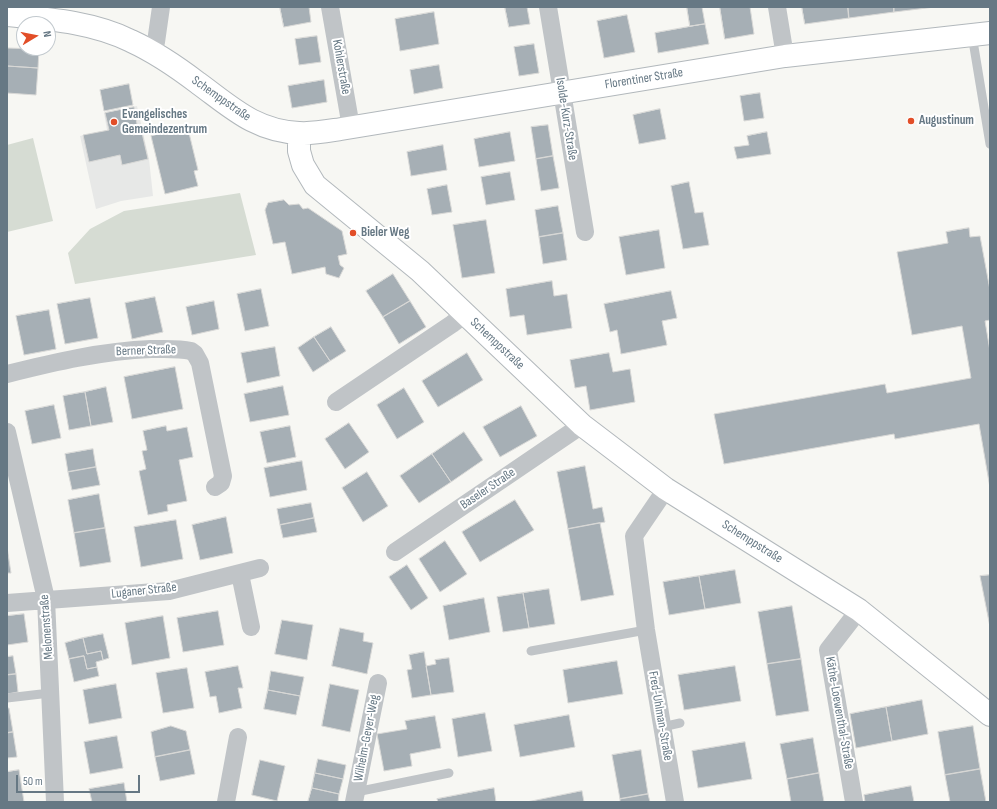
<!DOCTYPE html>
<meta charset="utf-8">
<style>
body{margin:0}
#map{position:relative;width:997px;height:809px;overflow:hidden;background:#f7f7f3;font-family:"Sofia Sans Condensed",sans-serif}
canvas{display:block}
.frame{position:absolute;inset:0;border:8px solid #667884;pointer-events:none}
.north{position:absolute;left:16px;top:16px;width:40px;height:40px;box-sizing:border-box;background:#fff;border:1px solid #c2c9ce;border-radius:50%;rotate:80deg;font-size:11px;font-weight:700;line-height:16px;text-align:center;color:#667884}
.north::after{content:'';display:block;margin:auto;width:14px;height:18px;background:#e24e28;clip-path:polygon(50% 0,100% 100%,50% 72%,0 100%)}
.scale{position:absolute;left:16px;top:775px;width:124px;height:18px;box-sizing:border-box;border:2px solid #667884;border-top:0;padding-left:5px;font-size:12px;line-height:14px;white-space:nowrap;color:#667884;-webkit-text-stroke:3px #fff;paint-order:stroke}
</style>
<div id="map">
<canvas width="997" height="809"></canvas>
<div class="frame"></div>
<div class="north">N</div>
<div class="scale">50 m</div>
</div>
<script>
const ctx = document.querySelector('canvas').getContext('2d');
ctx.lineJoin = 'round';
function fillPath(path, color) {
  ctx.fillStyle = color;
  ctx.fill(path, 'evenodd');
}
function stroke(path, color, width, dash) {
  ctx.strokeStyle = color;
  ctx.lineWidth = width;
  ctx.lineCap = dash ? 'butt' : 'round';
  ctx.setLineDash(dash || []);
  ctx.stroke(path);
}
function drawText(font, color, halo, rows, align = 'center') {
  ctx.font = font + ' "Sofia Sans Condensed",sans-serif';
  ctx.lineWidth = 4;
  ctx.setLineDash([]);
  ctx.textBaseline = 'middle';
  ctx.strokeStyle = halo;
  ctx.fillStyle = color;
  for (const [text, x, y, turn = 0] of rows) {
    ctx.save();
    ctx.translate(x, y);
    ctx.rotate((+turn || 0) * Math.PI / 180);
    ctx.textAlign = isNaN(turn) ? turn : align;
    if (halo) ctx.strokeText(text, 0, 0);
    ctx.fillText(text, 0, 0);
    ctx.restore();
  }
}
fillPath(new Path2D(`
 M137,106L149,159L153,196L121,201L96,209L80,136L107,130L104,113Z`), '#e7e8e7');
fillPath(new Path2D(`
 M33,138L53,221L7,232V145Z
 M240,193L256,255L75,284L68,253L90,229L124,211Z`), '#d6dcd3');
const building = new Path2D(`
 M280,7H309L311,22L284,27Z
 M505,7H527L530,24L509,27Z
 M687,7H702L705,24L690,26Z
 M720,7H750L754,34L725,39Z
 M802,7H848L849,18L805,24Z
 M848,7H894V12L849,18Z
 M894,7H935L894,12Z
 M434,12L439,44L400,51L395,19Z
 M627,15L635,52L604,58L597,21Z
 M705,24L709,44L658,53L655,33Z
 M317,36L321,62L299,65L295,39Z
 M534,44L539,73L519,76L514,47Z
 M7,48L39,49L38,68L7,66Z
 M439,65L443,88L414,94L410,70Z
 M7,66L38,68L36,95L7,93Z
 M324,80L327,102L292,108L288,86Z
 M129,84L133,105L104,111L100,90Z
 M760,93L764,118L744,121L740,96Z
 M134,107L138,130L132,131L133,135L142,133L148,159L122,165L120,155L89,162L83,135L109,130L105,113Z
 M660,109L666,139L639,144L633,115Z
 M548,125L553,156L536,159L531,127Z
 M184,129L185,133H189L198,170L194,171L198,186L165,194L151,136Z
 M510,132L515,161L479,167L474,139Z
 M767,132L771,154L737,159L734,147L749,145L747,136Z
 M443,145L447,170L411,176L407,152Z
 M553,156L559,188L541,191L536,159Z
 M510,172L515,200L486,205L481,177Z
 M689,182L695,213L703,212L709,245L683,249L671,186Z
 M447,185L452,212L432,215L427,189Z
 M284,200L289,205L299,204L303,209L308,208L342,231L347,254L338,256L340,265L344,268L339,278L326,274L325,267L292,274L285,242L273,244L265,210L268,203Z
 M558,206L563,233L539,237L535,210Z
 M486,220L495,273L462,278L453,225Z
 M969,228L970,237L980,236L990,290V320L985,321L990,351V488L979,424L895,439L894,434L724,464L714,414L885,384L887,393L971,378L962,326L912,335L897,252L948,243L946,232Z
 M659,230L665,268L626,275L619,237Z
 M563,233L567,260L543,264L539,237Z
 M393,274L410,301L383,317L366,291Z
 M552,281L554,296L567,294L572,328L527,335L524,315L510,317L506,289Z
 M261,289L269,326L245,331L237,294Z
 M671,291L677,318L662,321L667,345L621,354L617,330L610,332L604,304Z
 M155,297L163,332L132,339L125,303Z
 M90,298L98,338L65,344L57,304Z
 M214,301L219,329L192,335L186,307Z
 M410,301L426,327L399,344L383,317Z
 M49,310L56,349L24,355L16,316Z
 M331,327L346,351L330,361L314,337Z
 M314,337L330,361L313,372L298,348Z
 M275,347L280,376L247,383L241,353Z
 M467,353L483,380L438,407L422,381Z
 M609,353L613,372L630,369L635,402L590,410L586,386L575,388L570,360Z
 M175,367L183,409L132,419L124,377Z
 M283,386L289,415L250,422L244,394Z
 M106,387L113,422L91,426L85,392Z
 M404,388L424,422L397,439L377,405Z
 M85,392L91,426L69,430L63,396Z
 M54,405L61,438L32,444L25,411Z
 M521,406L537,436L500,457L483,427Z
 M349,423L369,452L345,469L325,439Z
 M166,426L167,431L187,427L193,457L179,460L187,501L167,505L168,511L148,515L139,471L146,469L142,451L147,450L143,431Z
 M290,426L296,457L267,463L260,432Z
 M464,432L483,460L451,482L432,454Z
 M93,449L96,467L68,472L65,454Z
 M432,454L451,482L419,503L400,476Z
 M302,461L307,490L270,497L264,468Z
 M585,466L593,509L602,507L605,522L568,529L557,472Z
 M96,467L100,485L72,490L68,472Z
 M367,472L388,506L363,522L342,488Z
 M99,494L105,528L74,533L68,500Z
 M515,500L534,530L480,562L462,532Z
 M311,503L314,518L280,525L277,509Z
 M226,517L233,553L200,560L192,525Z
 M314,518L317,532L283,538L280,525Z
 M176,520L183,559L141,567L134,527Z
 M600,523L614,595L581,601L568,529Z
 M105,528L111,562L80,567L74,533Z
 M445,541L467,574L440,592L419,559Z
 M7,547L11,573H7Z
 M407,565L428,598L411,610L389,577Z
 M735,570L741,603L705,609L699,576Z
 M990,575V627L980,576Z
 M699,576L705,609L669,615L663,582Z
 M549,589L555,624L529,628L523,593Z
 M523,593L529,628L503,632L497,597Z
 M484,598L490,632L449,640L443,606Z
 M792,606L801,659L767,664L758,612Z
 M218,611L224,645L183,652L177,618Z
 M24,614L28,642L7,645V616Z
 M163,616L170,658L132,665L125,623Z
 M282,620L313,625L307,660L275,654Z
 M340,628L364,633L363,641L373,643L367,674L332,666Z
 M103,634L109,658L103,660L101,651L87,654L83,638Z
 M83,638L87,654L101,651L103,660L96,662L97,667L87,669L84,656L69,659L65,643Z
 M424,652L431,695L412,698L407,670L412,669L409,655Z
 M13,656L16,674L7,675V657Z
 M84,656L87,669L97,667L99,676L74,682L69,659Z
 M449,658L454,692L431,695L426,666L436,664L435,660Z
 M801,659L809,711L776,716L767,664Z
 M617,661L623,694L568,703L563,670Z
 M238,666L243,688H238L242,708L219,713L216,696L210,697L205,672Z
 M735,666L741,701L684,710L678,675Z
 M187,668L194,708L163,713L156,673Z
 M271,671L304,677L300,696L268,690Z
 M16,674L18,692L7,694V675Z
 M116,684L122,718L89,724L83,690Z
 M330,684L359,690L350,732L322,726Z
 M268,690L300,696L296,715L264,709Z
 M922,700L928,734L892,741L886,707Z
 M886,707L892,741L856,748L850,714Z
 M7,708H9L13,732L7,733Z
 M485,713L492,751L458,757L452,719Z
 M569,715L575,747L520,757L514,725Z
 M435,716L441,748L410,754L412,766L384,771L377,734L407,729L405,721Z
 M171,726L186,731L190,750L155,757L151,732Z
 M973,726L980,769L945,775L938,732Z
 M13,732L17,757L7,758V733Z
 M117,736L123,768L90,774L84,742Z
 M813,738L819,773L787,779L780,744Z
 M745,742L752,779L698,788L692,751Z
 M190,750L195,774L160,781L155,757Z
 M641,750L648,794L620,799L612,755Z
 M318,759L346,765L343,779L315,773Z
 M260,760L285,766L277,801L252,795Z
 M980,769L986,802H950L945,775Z
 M19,770L24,802H7V772Z
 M315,773L343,779L339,794L312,788Z
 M819,773L824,802H791L787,779Z
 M124,783L127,802H92L89,789Z
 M911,786L914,802H865L864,795Z
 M312,788L339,794L338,802H308Z
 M494,788L496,802H438L437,799Z
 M582,791L584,802H527Z
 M648,794L650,802H620V799Z`);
fillPath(building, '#a6afb5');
stroke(building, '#d8d8d6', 1);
const secondary = new Path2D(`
 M7,15C49,19 93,22 131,41C155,52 177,67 198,83C231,107 255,131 299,133C313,134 328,131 341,129L785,56L990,33
 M299,133V151L303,165L315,185L420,271L582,425L666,489L859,610L990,715`);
stroke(secondary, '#b2b8bc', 24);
stroke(new Path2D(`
 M972,35L990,144
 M531,651L646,630
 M7,698L50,693
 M662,727L680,723
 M356,792L449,773`), '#c0c4c7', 9);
stroke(new Path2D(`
 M330,7L351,127
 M548,7L585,232
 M777,7L785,56
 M150,51L156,42L161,7
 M7,374C55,362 102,351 151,349C164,349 178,348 191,351L195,354L200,363L223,476L221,483L215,487
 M336,402L452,324L465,314
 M7,432L46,599L55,802
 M666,489L634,536L646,630L675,802
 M395,552L582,425
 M240,574L251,627
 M7,603L169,591L260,568
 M226,802L238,737
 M354,802L378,683
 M854,802L828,650L859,610`), '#c0c4c7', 18);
stroke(secondary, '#fff', 22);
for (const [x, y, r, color] of [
 [911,121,4,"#e24e28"],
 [114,122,4,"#e24e28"],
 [353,233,4,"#e24e28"]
]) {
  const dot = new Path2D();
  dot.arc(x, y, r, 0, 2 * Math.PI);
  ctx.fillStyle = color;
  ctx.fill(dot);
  stroke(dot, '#fff', 1.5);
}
drawText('13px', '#667884', '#fff', [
 ["Kohlerstraße",341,67,80],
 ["Florentiner Straße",644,79,-9],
 ["Schemppstraße",221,99,35],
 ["Isolde-Kurz-Straße",566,119,81],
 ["Schemppstraße",497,344,43],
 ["Berner Straße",146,351,-2],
 ["Baseler Straße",488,489,-34],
 ["Schemppstraße",752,542,32],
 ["Luganer Straße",144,591,-6],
 ["Melonenstraße",47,627,-94],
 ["Käthe-Loewenthal-Straße",839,713,80],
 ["Fred-Uhlman-Straße",660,716,80],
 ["Wilhelm-Geyer-Weg",367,738,-79]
]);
drawText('bold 13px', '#667884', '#fff', [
 ["Evangelisches",122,115],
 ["Gemeindezentrum",122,130],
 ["Augustinum",919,121],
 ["Bieler Weg",361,233]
], 'left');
</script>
